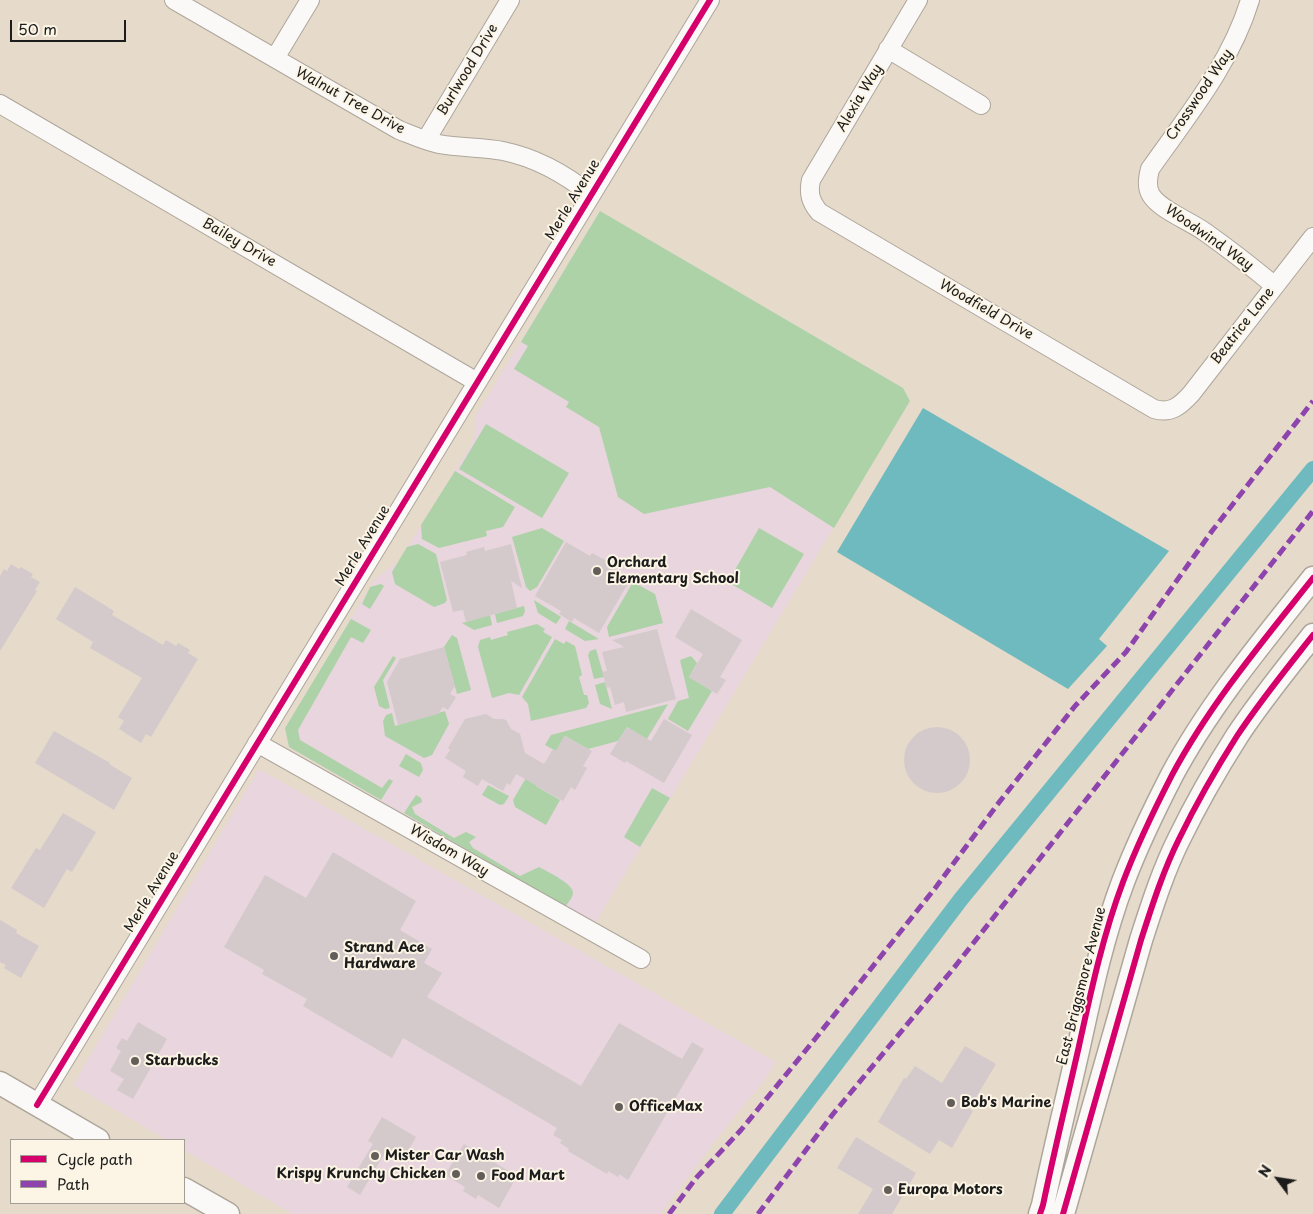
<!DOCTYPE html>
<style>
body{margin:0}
#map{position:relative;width:1313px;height:1214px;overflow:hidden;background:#e6daca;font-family:"Playpen Sans",sans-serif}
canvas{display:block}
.legend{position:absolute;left:10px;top:1139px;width:175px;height:65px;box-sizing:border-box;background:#fcf5e5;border:1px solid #a29e95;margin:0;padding:6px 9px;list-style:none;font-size:15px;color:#1c1c1c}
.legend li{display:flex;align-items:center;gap:10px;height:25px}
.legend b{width:25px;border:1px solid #a29e95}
.north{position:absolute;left:1253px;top:1154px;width:50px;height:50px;-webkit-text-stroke:4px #fcf5e5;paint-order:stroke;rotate:301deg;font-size:14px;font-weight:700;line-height:20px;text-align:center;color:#1c1c1c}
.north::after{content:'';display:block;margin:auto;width:18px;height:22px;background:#1c1c1c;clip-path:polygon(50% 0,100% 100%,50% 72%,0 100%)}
.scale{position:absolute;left:10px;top:20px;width:116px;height:22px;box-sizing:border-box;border:2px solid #1c1c1c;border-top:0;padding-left:6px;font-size:15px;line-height:18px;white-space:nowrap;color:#1c1c1c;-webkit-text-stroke:4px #fcf5e5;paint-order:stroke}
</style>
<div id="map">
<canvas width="1313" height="1214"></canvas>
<ul class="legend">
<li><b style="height:6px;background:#d6006c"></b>Cycle path</li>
<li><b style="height:6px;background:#8e44ad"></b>Path</li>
</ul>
<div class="north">N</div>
<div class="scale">50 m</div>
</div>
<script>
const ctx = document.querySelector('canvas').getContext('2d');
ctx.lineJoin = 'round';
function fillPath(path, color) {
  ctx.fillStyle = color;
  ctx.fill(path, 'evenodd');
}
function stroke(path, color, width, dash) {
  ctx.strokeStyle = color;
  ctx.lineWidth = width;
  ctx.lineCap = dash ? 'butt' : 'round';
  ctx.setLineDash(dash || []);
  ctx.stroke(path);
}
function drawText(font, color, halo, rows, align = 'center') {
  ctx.font = font + ' "Playpen Sans",sans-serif';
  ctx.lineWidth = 4;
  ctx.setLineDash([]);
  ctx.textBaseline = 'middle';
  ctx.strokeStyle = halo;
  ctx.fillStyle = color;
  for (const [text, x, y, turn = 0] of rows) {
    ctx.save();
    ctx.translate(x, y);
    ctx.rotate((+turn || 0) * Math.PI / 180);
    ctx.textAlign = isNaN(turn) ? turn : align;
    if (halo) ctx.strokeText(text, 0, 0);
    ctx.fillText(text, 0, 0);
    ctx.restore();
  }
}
fillPath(new Path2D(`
 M600,211L903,388L910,401L594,925L289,747L285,728L374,580L399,561L474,440L476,415Z
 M259,769L776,1062L762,1083L717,1139L660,1214H292L184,1150V1140H167L73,1085Z`), '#e8d5dd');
fillPath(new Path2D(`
 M600,211L903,388L910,401L834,528L770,487L644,514L618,497L599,427L566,407L569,402L514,369L528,346L521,342Z
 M486,424L569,473L542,518L459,469Z
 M455,471L515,507L503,527L486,531L487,536L439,548L422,539L421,525Z
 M542,528L564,541L537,587L530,591L526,587L512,537Z
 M759,528L804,554L772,608L728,582Z
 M418,544L436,554L447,600L445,603L434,607L395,584L392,572L407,547Z
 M633,582L655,594L663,623L609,637L607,627Z
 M381,584L384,586L370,609L362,604L370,587Z
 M534,600L561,617L556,624L538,613Z
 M524,606L525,611L523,616L497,623L495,614Z
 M490,615L492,625L474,630L462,623Z
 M351,619L371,630L363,643L351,637L298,730L300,740L382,788L389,779L393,781L381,800L289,747L285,728Z
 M569,621L599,639L585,641L565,629Z
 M537,624L545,629L543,632L552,637L519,695L509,693L492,698L478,647L480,640L490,637L491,640L508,635L507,632Z
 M452,635L457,638L471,690L457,694L444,647Z
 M555,639L564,644L566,641L575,646L582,675L579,677L584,695H587L589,703L586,708L531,721L528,704L522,697Z
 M596,649L604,677L594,679L588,655L590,651Z
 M393,656L396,658L383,680L390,708L385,709L379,706L374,687Z
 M691,656L697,663L689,677L712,691L688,731L668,719L678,701L689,698L680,660Z
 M605,682L612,709L600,704L595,685Z
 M668,704L639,752L641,736L627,727L618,741L588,749L565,736L556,751L545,745L551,735Z
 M445,711L449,724L432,755L424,758L385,736L383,721L386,715L392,713L395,726Z
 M406,754L421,763L423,770L419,777L399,766Z
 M533,766L544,772L536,786L560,800L546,825L515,807L513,800Z
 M488,785L509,796L504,804L500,805L482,795Z
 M652,788L670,798L640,847L624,837Z
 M416,795L421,798L422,802L412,807L415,814L454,838L466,832L476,837L469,842L473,848L520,876L539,867C546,871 574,884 573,893C573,897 568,903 565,907L404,813Z`), '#add2a8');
fillPath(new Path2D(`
 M923,408L1169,551L1099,639L1107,646L1068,689L837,552Z`), '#6fbabe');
stroke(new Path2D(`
 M722,1214L961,899L1313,469`), '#6fbabe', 16);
fillPath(new Path2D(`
 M566,542L590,556L592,553L609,562L607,566L630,580L599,633L574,618L572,622L559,614L561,611L535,596Z
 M511,544L522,588L511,581L517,608L466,622L463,610L453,612L440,562L467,555L466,552L484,547L485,551Z
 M11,564L19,569L21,567L33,574L31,577L40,582L35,590L37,591L0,651V576L4,569L7,571Z
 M75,587L114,611L112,615L163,645L166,640L176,646L178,643L190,650L188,653L198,659L151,737L146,734L141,743L119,729L124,721L118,717L142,678L90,648L93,642L56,619Z
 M691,609L742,640L720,677L726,680L717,694L689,677L703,654L675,637Z
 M657,629L676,699L626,712L624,702L615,705L610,687L607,688L602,672L607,671L602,652L624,647L612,640Z
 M444,647L455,686L450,694L456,697L448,710L443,707L438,714L398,725L387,682L400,659Z
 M486,714L494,719H503L506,720L511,729L520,734L525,753L544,764L553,749L556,751L564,736L592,751L583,766L587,768L575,790L571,787L563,801L516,774L510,785L507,783L503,791L482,779L478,786L463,777L466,771L445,758L450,750L448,748L465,719Z
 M664,719L692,735L664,783L626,761L625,763L610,754L627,727L651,741Z
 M904 760a33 33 0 1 1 66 0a33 33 0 1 1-66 0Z
 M54,731L110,763L109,764L132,778L114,810L35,763Z
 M63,813L96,832L72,872L67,869L44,908L11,888L36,848L40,850Z
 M333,852L416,901L400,930L432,949L424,963L442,973L427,997L581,1086L619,1023L682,1059L692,1042L704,1049L628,1180L619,1174L618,1177L608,1171L607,1174L568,1151L569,1149L560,1143L562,1140L553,1135L557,1128L403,1038L392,1058L303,1006L307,999L262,974L264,970L224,947L265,875L306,898Z
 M0,920L17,930L16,933L39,946L21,978L4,968L6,965L0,962Z
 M138,1022L167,1039L133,1099L117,1090L124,1079L110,1071L121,1051L116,1048L122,1038L127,1041Z
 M965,1046L996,1064L969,1109L973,1111L952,1148L939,1140L930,1154L878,1122L904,1078L906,1079L915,1066L942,1083Z
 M382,1117L416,1137L402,1161L386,1151L360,1195L347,1187L373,1144L368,1141Z
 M856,1137L916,1173L892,1214H858L873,1189L837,1168Z
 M464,1144L517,1176L499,1208L478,1195L476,1199L463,1191L465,1187L445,1175Z`), '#d4cacb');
const minor = new Path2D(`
 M174,0L399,130C412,135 425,141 439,144C460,148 482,147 503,151C537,158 565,174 591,195
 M918,0L811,180C808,194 811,202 819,212L1154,409C1171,414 1180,406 1191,394L1313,237
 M1250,0C1231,63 1188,115 1150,169C1148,177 1146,187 1151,195C1160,210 1190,221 1205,232C1229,249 1252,267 1275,286
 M888,49L981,105
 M275,58L310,0
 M0,104L477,382
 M426,140L510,0
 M257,743L641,959
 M37,1105L710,0`);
const major = new Path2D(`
 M0,1083L98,1140
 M184,1189L228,1214
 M1040,1214L1043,1205C1054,1152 1067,1099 1079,1046C1091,991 1103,935 1123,882C1137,845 1154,810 1172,775C1210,704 1263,641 1313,578
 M1063,1214L1141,940C1152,906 1163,871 1179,839C1196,804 1216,769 1237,736C1260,701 1287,668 1313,635`);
stroke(minor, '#ada69b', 20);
stroke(major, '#ada69b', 25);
stroke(minor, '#fbf9f7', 18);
stroke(major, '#fbf9f7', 22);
stroke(new Path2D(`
 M669,1214L697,1177L741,1130L815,1039L936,887L997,805L1075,706L1126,652L1212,531L1313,401
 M758,1214L833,1114L953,969L1313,511`), '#8e44ad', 5, [10, 5]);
stroke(new Path2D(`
 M37,1105L710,0
 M1040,1214L1043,1205C1054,1152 1067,1099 1079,1046C1091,991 1103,935 1123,882C1137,845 1154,810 1172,775C1210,704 1263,641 1313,578
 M1063,1214L1141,940C1152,906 1163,871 1179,839C1196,804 1216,769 1237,736C1260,701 1287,668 1313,635`), '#d6006c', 6);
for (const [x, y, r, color] of [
 [597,571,5,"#635e59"],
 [334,956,5,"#635e59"],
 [135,1061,5,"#635e59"],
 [951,1103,5,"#635e59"],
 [619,1107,5,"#635e59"],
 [375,1156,5,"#635e59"],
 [456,1174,5,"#635e59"],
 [481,1176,5,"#635e59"],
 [888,1190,5,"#635e59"]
]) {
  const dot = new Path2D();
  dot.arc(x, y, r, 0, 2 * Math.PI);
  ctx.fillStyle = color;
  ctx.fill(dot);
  stroke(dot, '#fcf5e5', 2);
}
drawText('14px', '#1c1c1c', '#fcf5e5', [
 ["Burlwood Drive",468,70,-59],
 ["Crosswood Way",1200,95,-56],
 ["Alexia Way",860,98,-59],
 ["Walnut Tree Drive",350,101,29],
 ["Merle Avenue",573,200,-59],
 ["Woodwind Way",1209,238,35],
 ["Bailey Drive",239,243,30],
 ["Woodfield Drive",986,310,30],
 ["Beatrice Lane",1243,326,-52],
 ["Merle Avenue",363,546,-59],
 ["Wisdom Way",449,851,30],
 ["Merle Avenue",152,892,-59],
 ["East Briggsmore Avenue",1082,986,-76]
]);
drawText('bold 14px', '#1c1c1c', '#fcf5e5', [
 ["Orchard",607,563],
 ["Elementary School",607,579],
 ["Strand Ace",344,948],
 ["Hardware",344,964],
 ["Starbucks",145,1061],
 ["Bob's Marine",961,1103],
 ["OfficeMax",629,1107],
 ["Mister Car Wash",385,1156],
 ["Krispy Krunchy Chicken",446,1174,"right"],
 ["Food Mart",491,1176],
 ["Europa Motors",898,1190]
], 'left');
</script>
